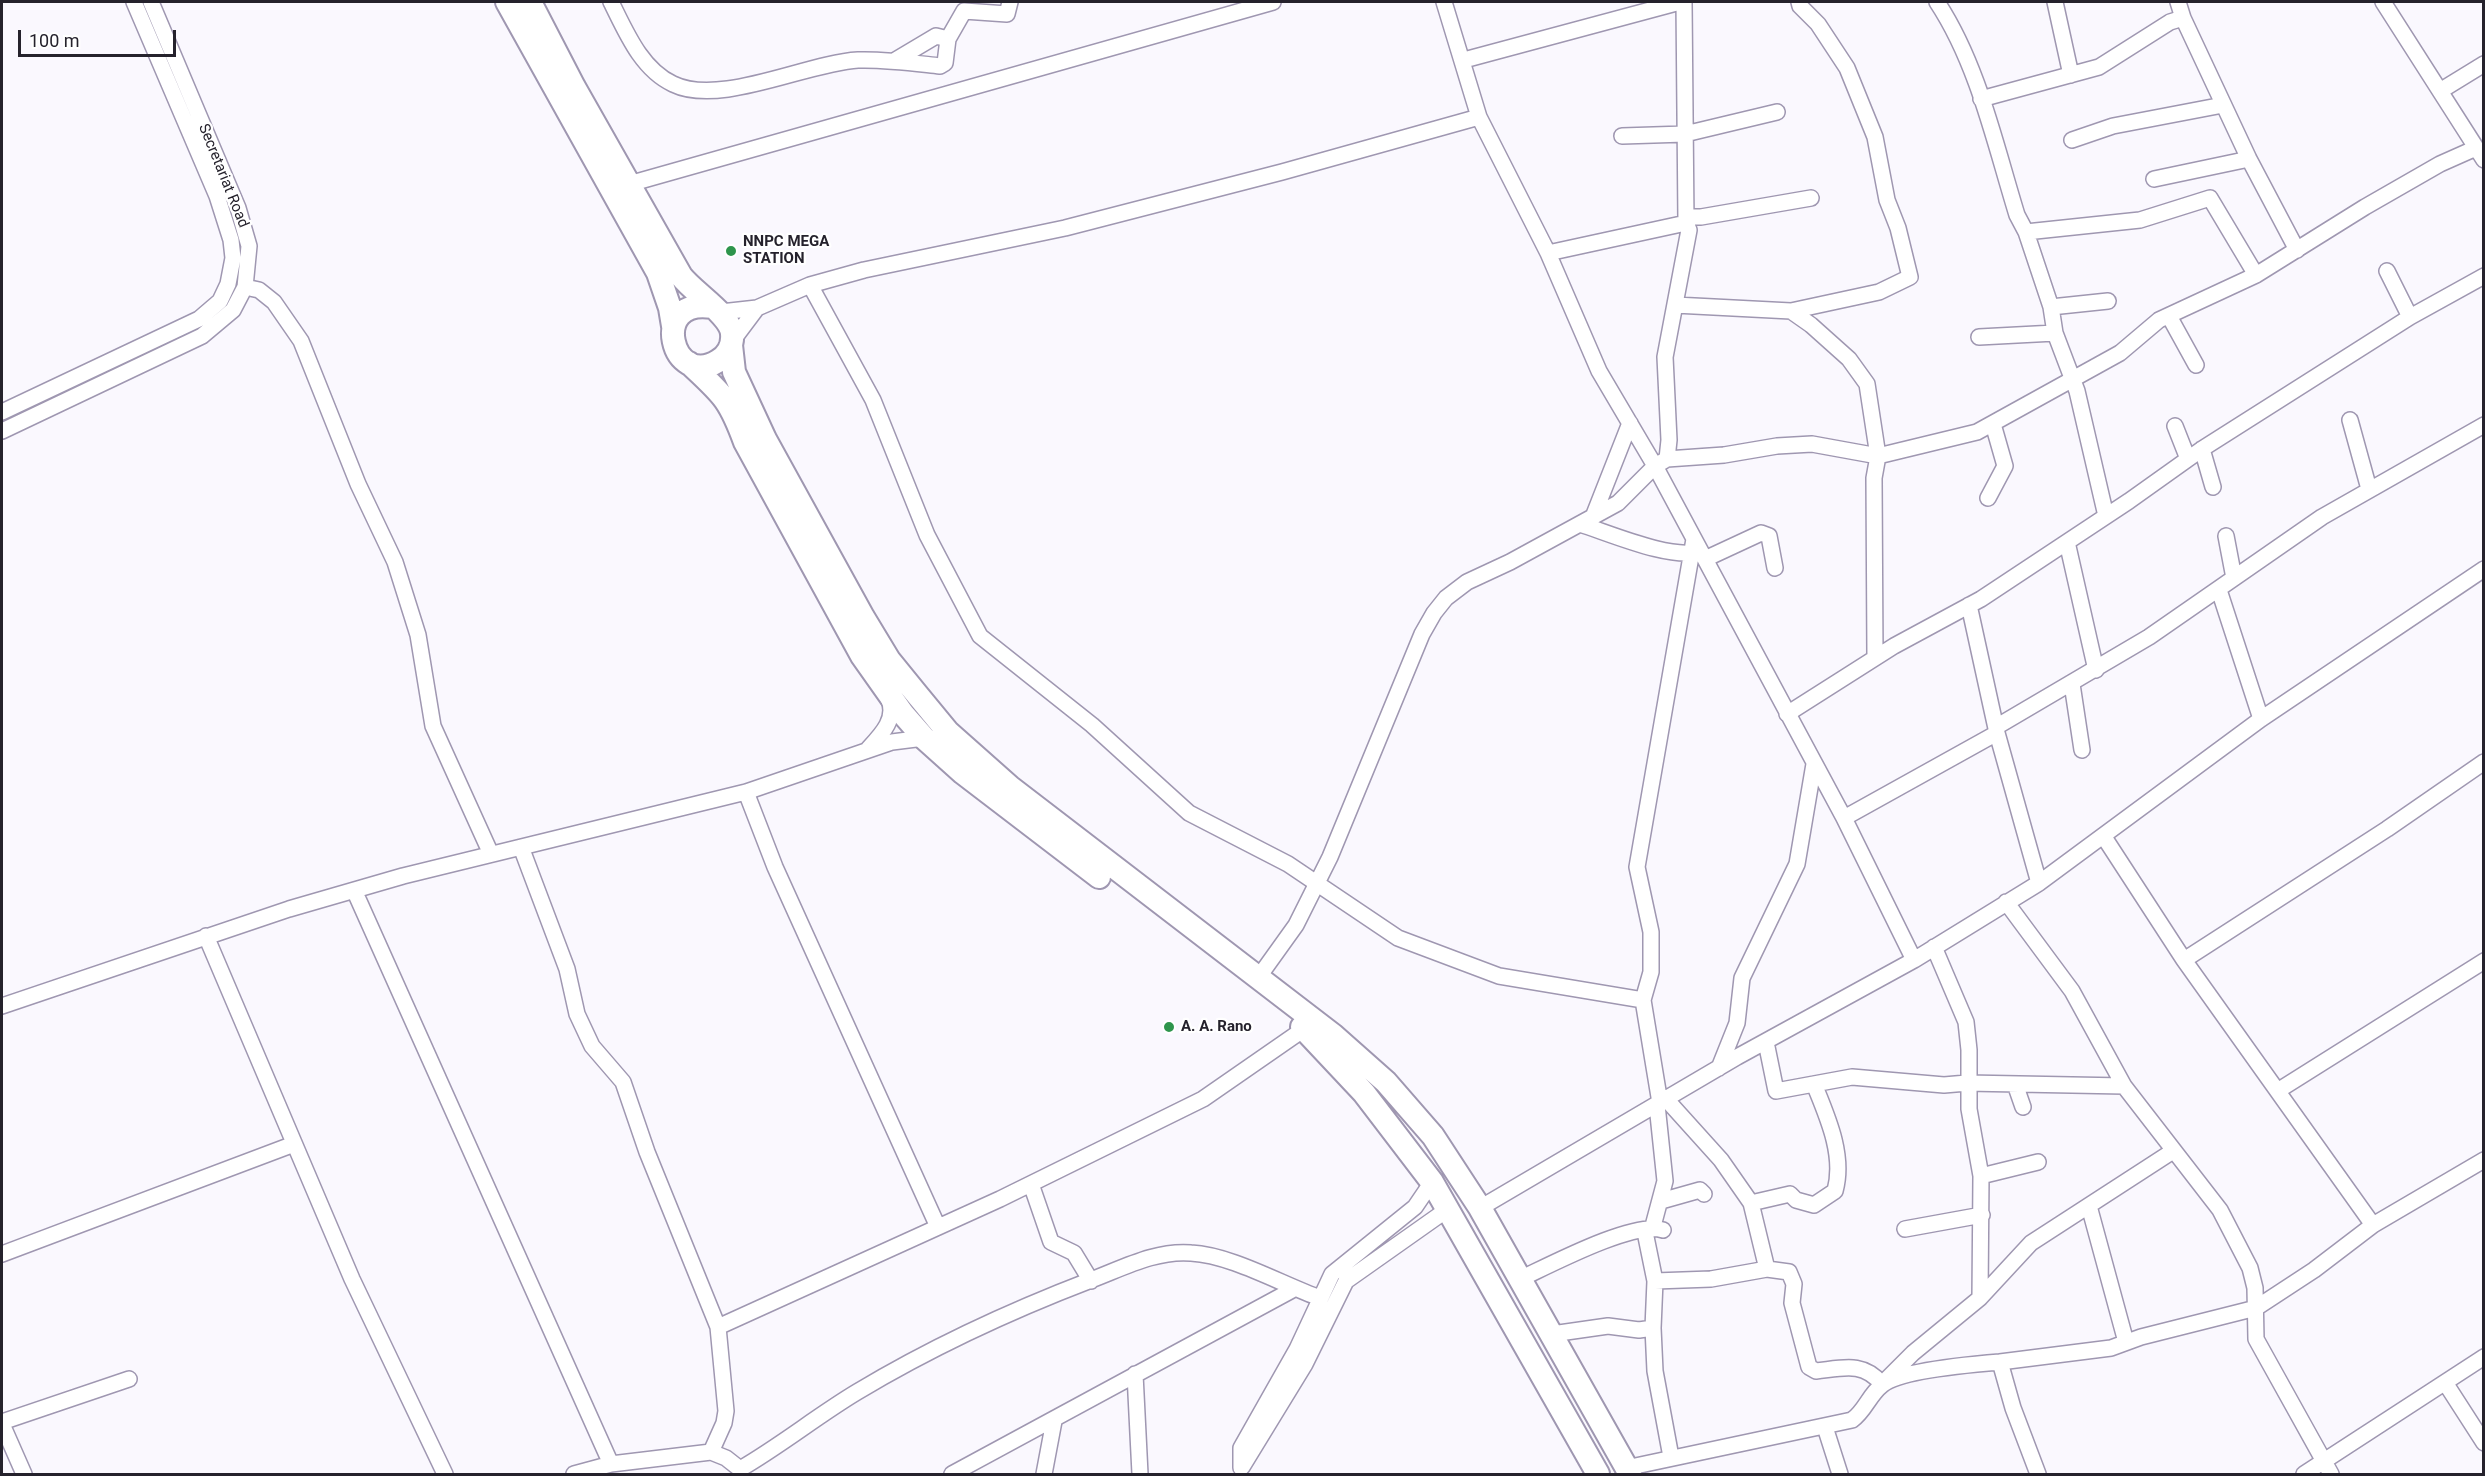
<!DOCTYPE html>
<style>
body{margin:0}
#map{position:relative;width:2485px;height:1476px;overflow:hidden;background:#faf8fe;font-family:Roboto,sans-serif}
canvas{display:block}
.frame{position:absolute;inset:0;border:3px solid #25222c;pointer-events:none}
.scale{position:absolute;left:18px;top:30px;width:158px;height:27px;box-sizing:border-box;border:3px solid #25222c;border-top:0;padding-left:8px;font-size:18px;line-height:21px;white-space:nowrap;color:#25222c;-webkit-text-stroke:4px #fff;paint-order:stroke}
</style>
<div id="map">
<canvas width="2485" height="1476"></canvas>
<div class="frame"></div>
<div class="scale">100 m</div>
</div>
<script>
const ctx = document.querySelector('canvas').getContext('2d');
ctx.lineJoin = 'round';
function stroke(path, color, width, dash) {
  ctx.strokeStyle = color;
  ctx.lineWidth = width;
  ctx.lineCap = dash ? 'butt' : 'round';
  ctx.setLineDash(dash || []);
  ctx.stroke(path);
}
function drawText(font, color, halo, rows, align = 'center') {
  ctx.font = font + ' Roboto,sans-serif';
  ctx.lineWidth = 4.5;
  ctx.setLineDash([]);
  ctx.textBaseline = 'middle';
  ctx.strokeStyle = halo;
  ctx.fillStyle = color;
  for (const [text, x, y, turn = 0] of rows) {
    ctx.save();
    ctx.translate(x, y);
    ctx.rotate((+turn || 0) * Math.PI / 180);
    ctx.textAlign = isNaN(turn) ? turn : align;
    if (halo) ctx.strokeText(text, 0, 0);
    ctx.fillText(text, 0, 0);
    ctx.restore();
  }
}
const minor = new Path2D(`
 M611,2C626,32 641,69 673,84C720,107 806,63 858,60C885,59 913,63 940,66L945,63L948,39L936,36L894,61
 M1444,2L1479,117L1548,253L1599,371L1655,466L1844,818L1914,960
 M1937,2C1978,64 1995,144 2017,215L2026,232L2051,307L2055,333L2077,391L2106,516
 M2055,2L2071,75
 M2178,2L2183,18L2249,159L2297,250
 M2383,2L2484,160
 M948,39L964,11L1007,14L1010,2
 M1464,60L1680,2
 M2440,91L2484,64
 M1981,99L2099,67L2170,22L2183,18
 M1622,136L1685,134L1777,112
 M2072,140L2113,126L2223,105
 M2154,179L2249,159
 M629,184L1273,2
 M1686,217H1701L1811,198
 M2026,232L2140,220L2210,198L2256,275
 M1548,253L1686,223
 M2387,271L2410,317
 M810,285L873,400L927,535L980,636L1092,725L1189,813L1288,864L1398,938L1499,976L1643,1000
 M245,287L259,290L274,302L301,341L358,484L395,562L418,635L433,726L491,854
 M1675,305L1791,311L1879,292L1910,277L1898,228L1887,200L1875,137L1847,68L1818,24L1800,6L1799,2
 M2051,307L2108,301
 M1791,311L1811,325L1849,359L1867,384L1878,456L1874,478L1875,658
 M721,312L757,308L810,285L864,270L1065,228L1282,172L1479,117
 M2169,316L2196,365
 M1979,337L2055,333
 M733,340L757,308
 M2,412L199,319L220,301L228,284L233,258L231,240L217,196L134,2
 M2350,420L2369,489
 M2175,426L2188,459
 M2,431L202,336L233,310L245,287L249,246L238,208L151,2
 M2202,449L2213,487
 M1667,459L1669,440L1665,357L1689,230L1686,223L1684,2
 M1988,498L2005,466L1993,424
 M1593,517L1630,423
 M1580,524C1609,533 1673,561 1700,551
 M2226,536L2234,578
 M2067,542L2096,670
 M1705,559L1761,533L1769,536L1775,568
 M2219,590L2261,719
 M1969,605L1997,733L2039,883
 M2072,684L2082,750
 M1787,714L1894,646L1981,599L2129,501L2202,449L2410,317L2484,276
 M1996,727L2149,637L2322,517L2484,425
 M868,749C881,735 898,718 888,698
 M746,792L775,867L938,1227
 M1844,818L1997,733
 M2104,837L2184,960L2387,829L2484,762
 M521,847L567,969L577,1014L592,1046L623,1082L647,1152L718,1327L726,1411L724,1423L711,1452
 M354,890L611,1464
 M2006,902L2072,991L2124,1086L2220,1210L2250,1268L2255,1288L2256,1339L2331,1474
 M206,936L352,1279L445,1474
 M1934,947L1966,1022L1969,1050V1109L1981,1176L1980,1298
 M2184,960L2373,1225
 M1258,978L1296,925L1330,857L1422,634L1434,613L1446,598L1467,582L1510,562L1618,503L1655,466L1667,459L1724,455L1777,446L1812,444L1878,456L1977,432L2120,353L2159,320L2256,275L2365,207L2440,164L2476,148
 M2,1006L289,909L403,876L746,792L892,742L924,738
 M1766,1042L1776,1091L1852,1077L1944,1085L1967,1083L2124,1086
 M1719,1068L1737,1023L1742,978L1797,864L1814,764
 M2015,1084L2023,1107
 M2279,1090L2484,961
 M1666,1099L1721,1160L1751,1203L1767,1269
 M1660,1103L1643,1000L1651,972V932L1637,867L1694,539
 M1657,1105L1665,1181L1653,1226L1645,1232L1655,1281L1653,1328L1655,1371L1671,1457
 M1981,1176L2038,1162
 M1031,1184L1051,1242L1074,1253L1091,1281
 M1661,1201L1700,1190L1704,1194
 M1751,1203L1790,1194L1796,1200L1814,1205L1835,1191C1845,1155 1827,1116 1814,1084
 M2089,1206L2126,1342
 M1480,1208L1737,1057L1914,960L2039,883L2261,719L2484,569
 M1905,1229L1982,1215
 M2,1254L294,1144
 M1520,1279C1550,1265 1635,1220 1663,1230
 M1655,1281L1711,1279L1767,1269L1789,1272L1794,1284L1792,1303L1809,1367L1816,1371C1843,1368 1863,1361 1882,1384L1913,1353L1980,1298L2031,1243L2173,1151
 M718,1327L1000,1199L1203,1099L1304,1029
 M1552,1334L1608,1326L1639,1330L1653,1328
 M2000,1362L2111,1348L2141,1337L2256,1308L2314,1270L2373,1225L2484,1160
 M1135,1374L1140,1474
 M2446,1384L2484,1443
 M2,1422L129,1379
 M2,1424L24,1474
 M1825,1427L1840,1474
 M1242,1467L1305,1364L1346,1281L1448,1209
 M1241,1468V1448L1297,1349L1332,1274L1415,1207L1432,1182
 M1626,1468L1852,1420C1865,1411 1869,1395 1882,1385C1900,1370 1975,1364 2000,1362L2013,1408L2038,1474
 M574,1474L611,1464L711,1452L726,1458L740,1469C780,1446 817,1416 857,1392C932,1347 1010,1311 1091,1280C1123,1268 1156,1250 1191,1253C1231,1255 1281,1284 1320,1298
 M952,1474L1294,1289
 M1044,1474L1054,1421
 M2304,1474L2484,1357`);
const highway = new Path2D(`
 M507,2L658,273L670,308L673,326
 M530,2L574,87L681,276C694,293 731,315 732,334C733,345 728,355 718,361C672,390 648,297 712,307
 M731,345L734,372L765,439L863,617L889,660L915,692L948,732L1010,787L1333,1035L1386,1082L1433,1136L1480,1208L1630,1474
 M689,363C722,394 729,398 745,442L862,656L903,714L924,738L963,773L1099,877
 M1302,1027L1364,1093L1432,1182L1598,1474`);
stroke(minor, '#9f97b1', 18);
stroke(highway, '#9f97b1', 26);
stroke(minor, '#fff', 15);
stroke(highway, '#fff', 22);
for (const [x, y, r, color] of [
 [731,251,6,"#2e954c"],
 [1169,1027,6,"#2e954c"]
]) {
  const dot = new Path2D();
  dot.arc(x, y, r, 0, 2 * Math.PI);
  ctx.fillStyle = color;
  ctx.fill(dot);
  stroke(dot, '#fff', 2);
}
drawText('15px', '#25222c', '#fff', [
 ["Secretariat Road",223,176,68]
]);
drawText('bold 15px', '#25222c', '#fff', [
 ["NNPC MEGA",743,242],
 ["STATION",743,259],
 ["A. A. Rano",1181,1027]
], 'left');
</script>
